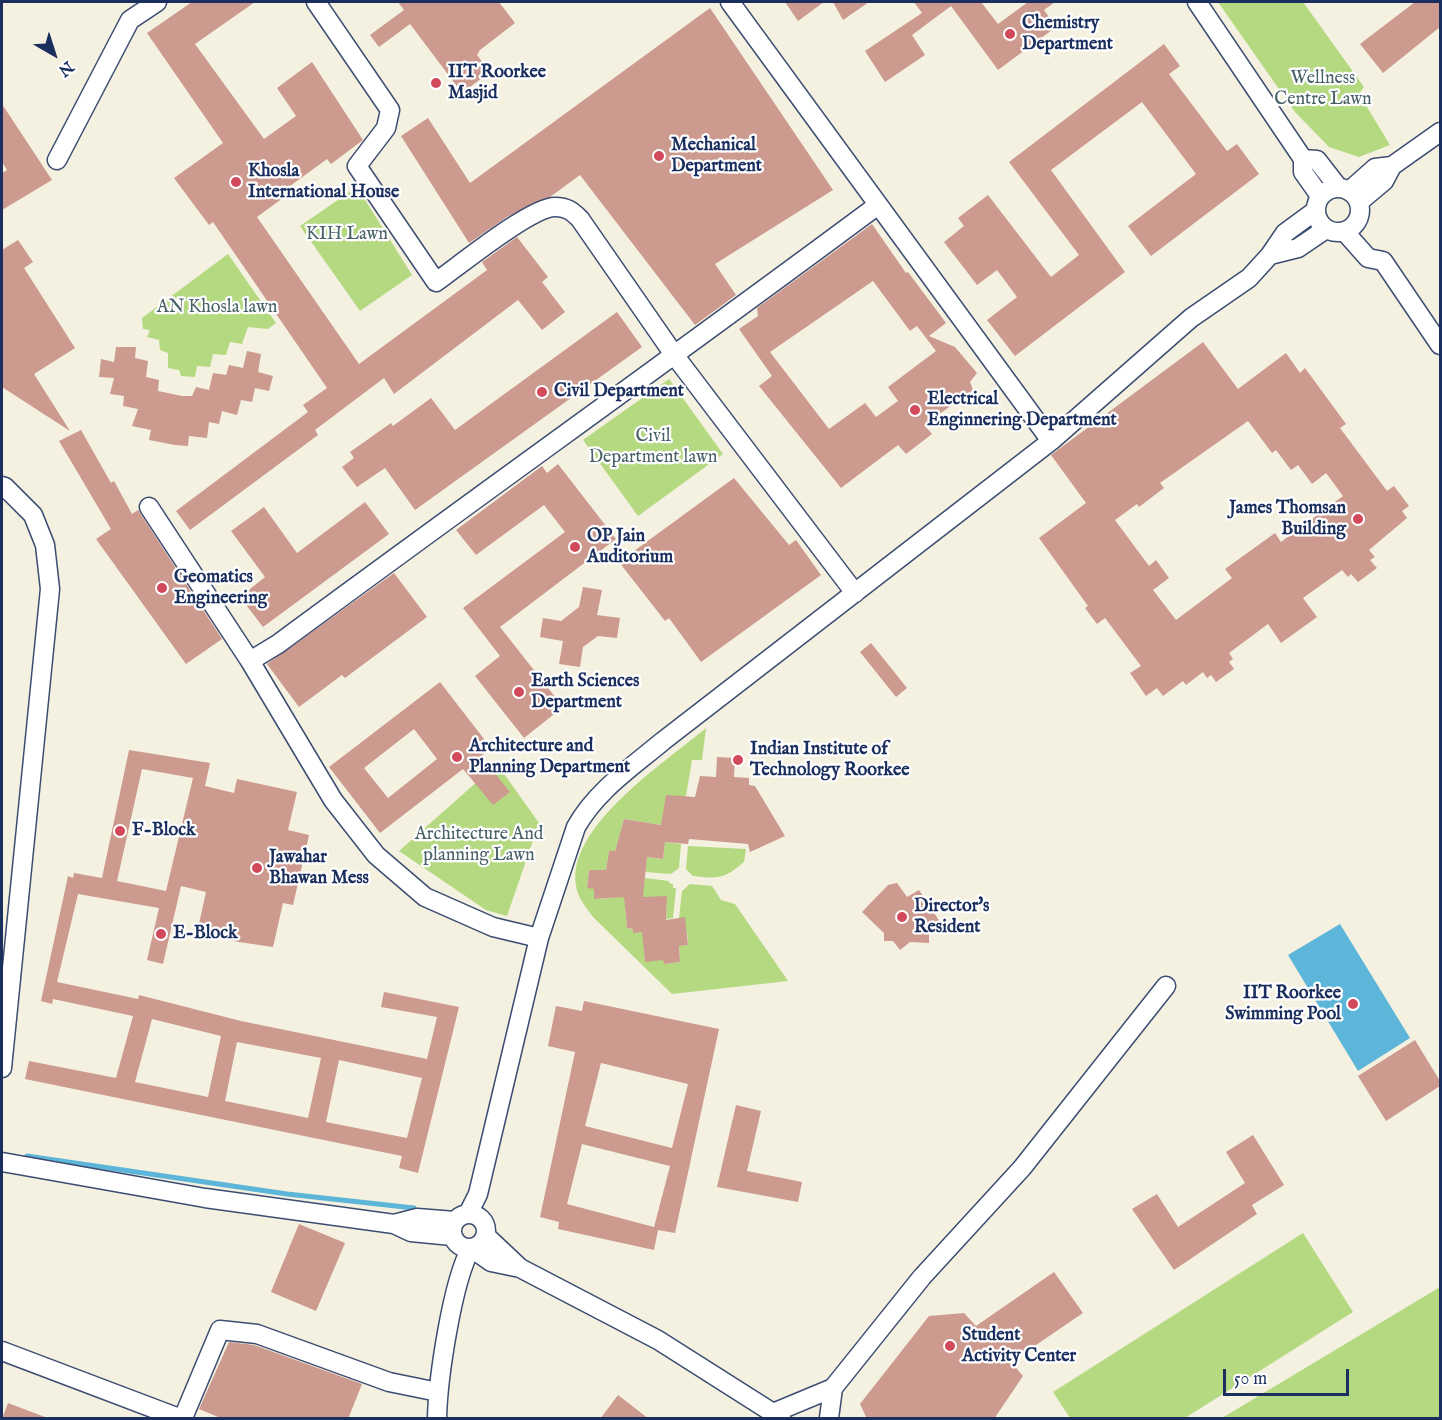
<!DOCTYPE html>
<style>
body{margin:0}
#map{position:relative;width:1442px;height:1420px;overflow:hidden;background:#f4f1e0;font-family:"IM FELL English",serif}
canvas{display:block}
.frame{position:absolute;inset:0;border:3px solid #1b2f5e;pointer-events:none}
.north{position:absolute;left:24px;top:24px;width:60px;height:60px;-webkit-text-stroke:4px #fff;paint-order:stroke;rotate:141deg;font-size:16px;font-weight:700;line-height:24px;text-align:center;color:#1b2f5e}
.north::after{content:'';display:block;margin:auto;width:21px;height:27px;background:#1b2f5e;clip-path:polygon(50% 0,100% 100%,50% 72%,0 100%)}
.scale{position:absolute;left:1223px;top:1369px;width:126px;height:27px;box-sizing:border-box;border:3px solid #1b2f5e;border-top:0;padding-left:8px;font-size:18px;line-height:21px;white-space:nowrap;color:#1b2f5e;-webkit-text-stroke:4px #fff;paint-order:stroke}
</style>
<div id="map">
<canvas width="1442" height="1420"></canvas>
<div class="frame"></div>
<div class="north">N</div>
<div class="scale">50 m</div>
</div>
<script>
const ctx = document.querySelector('canvas').getContext('2d');
ctx.lineJoin = 'round';
function fillPath(path, color) {
  ctx.fillStyle = color;
  ctx.fill(path, 'evenodd');
}
function stroke(path, color, width, dash) {
  ctx.strokeStyle = color;
  ctx.lineWidth = width;
  ctx.lineCap = dash ? 'butt' : 'round';
  ctx.setLineDash(dash || []);
  ctx.stroke(path);
}
function drawText(font, color, halo, rows, align = 'center') {
  ctx.font = font + ' "IM FELL English",serif';
  ctx.lineWidth = 4.5;
  ctx.setLineDash([]);
  ctx.textBaseline = 'middle';
  ctx.strokeStyle = halo;
  ctx.fillStyle = color;
  for (const [text, x, y, turn = 0] of rows) {
    ctx.save();
    ctx.translate(x, y);
    ctx.rotate((+turn || 0) * Math.PI / 180);
    ctx.textAlign = isNaN(turn) ? turn : align;
    if (halo) ctx.strokeText(text, 0, 0);
    ctx.fillText(text, 0, 0);
    ctx.restore();
  }
}
fillPath(new Path2D(`
 M1218,2H1303L1364,87L1359,94L1390,145L1359,157L1329,147L1295,112Z
 M357,187L412,275L360,311L300,226Z
 M228,254L276,323L268,329L248,327L242,344L230,342L226,355L213,354L210,367L197,366L195,377L181,376L179,370L168,368V353L160,350L159,340L147,337L150,330L143,329L142,318Z
 M669,379L723,454L638,516L583,440Z
 M706,728L702,760H692L686,796L661,825L624,819L615,851H609L606,870H589L587,887L594,889V899L613,898L637,883L625,908L627,928L633,929V932H643L645,961H654L663,950L664,964L680,962L679,946L688,945L687,931L679,918L682,891L690,884L712,886L721,900L735,904L788,981L672,994L593,917C586,907 577,897 576,885C567,826 667,761 706,728Z
 M497,764L539,823L507,916L486,910L399,851Z
 M665,842L681,844L679,868L671,874L645,872L647,857L663,859Z
 M688,846L746,849L744,862C724,879 718,879 693,876L686,869Z
 M645,878L669,881V883L673,884V888H676L673,918L666,919L667,897H642Z
 M1303,1233L1353,1312L1185,1418H1070L1053,1392Z
 M1440,1287V1418H1222Z`), '#b5d981');
fillPath(new Path2D(`
 M1340,924L1410,1038L1358,1071L1288,955Z`), '#5db6da');
stroke(new Path2D(`
 M27,1156L287,1194L414,1208`), '#5db6da', 5);
fillPath(new Path2D(`
 M192,2H255L195,44L264,139L296,116L277,88L312,62L363,140L331,164L327,159L290,186L294,190L257,217L359,364L487,270L482,262L517,237L548,277L542,282L565,312L542,330L518,300L394,394L384,378L315,430L318,435L190,530L176,511L308,412L303,405L327,388L213,222L209,225L174,178L223,143L147,33Z
 M398,2H499L515,23L480,50L477,55L490,72L462,93L410,24L379,47L370,35L404,10Z
 M785,2H824L798,21Z
 M833,2H869L843,20Z
 M914,2H981L998,24L1028,2H1055L1044,10L1056,27L998,70L951,6L912,35L925,55L885,82L865,51L922,13Z
 M1415,2H1440V27L1383,73L1360,44Z
 M710,8L833,190L715,264L736,295L695,325L580,175L550,197L507,217L469,243L401,136L428,118L470,183Z
 M1164,44L1180,66L1169,74L1227,151L1237,144L1259,174L1151,256L1128,226L1196,174L1142,102L1051,170L1125,272L1015,356L987,320L1017,297L997,270L977,285L944,242L964,226L958,218L988,195L1051,277L1079,255L1009,162Z
 M2,104L52,180L2,210V173L7,170L2,162Z
 M872,224L906,273L908,272L946,323L929,336L955,347L977,373L970,382L973,390L924,425L932,434L906,454L898,445L841,488L759,386L772,376L739,329L758,316L757,308ZM873,281L910,331L917,326L936,351L888,387L898,401L876,417L865,403L829,429L770,352Z
 M18,240L33,262L24,268L75,348L34,374L70,431L2,387V250Z
 M617,312L642,347L415,510L385,468L357,487L342,467L354,458L350,452L391,423L393,426L431,398L455,430Z
 M1203,342L1238,389L1286,353L1300,373L1305,368L1346,424L1340,428L1387,491L1394,486L1409,506L1402,511L1407,518L1369,550L1375,557L1370,560L1377,568L1358,582L1351,574L1348,577L1342,570L1303,598L1317,617L1281,643L1268,624L1229,653L1233,659L1229,662L1234,669L1216,682L1211,675L1207,678L1203,672L1186,685L1183,681L1163,696L1157,688L1146,696L1130,673L1141,666L1105,618L1097,624L1085,608L1088,606L1039,538L1086,503L1051,455ZM1248,421L1272,453L1276,450L1291,470L1298,465L1312,484L1326,473L1343,496L1281,542L1275,533L1225,569L1232,578L1176,620L1153,590L1169,578L1156,560L1149,566L1115,520L1137,504L1139,507L1164,488L1160,483Z
 M116,347H136L135,358L148,361L146,377L159,380L158,391L182,396H192L196,387L209,390L213,373L226,375L229,365L243,368L247,351L261,354L258,372L273,376L269,391L255,388L252,402L241,400L237,415L222,411L219,424L209,422L207,438L189,436L188,446L175,445L149,440L151,430L132,426L138,409L123,406L124,396L110,394L114,378L99,377L101,359L114,362Z
 M81,430L111,483L114,481L132,514L138,510L222,639L186,664L96,539L111,529L59,441Z
 M558,464L616,539L500,627L563,707L524,738L475,676L500,656L463,608L565,532L544,505L476,555L456,530L542,466L547,473Z
 M734,478L789,545L796,540L821,575L701,662L669,618L665,621L619,562Z
 M365,502L389,534L263,627L240,597L265,577L231,531L264,507L297,553Z
 M394,573L427,617L345,678L342,675L299,707L267,664Z
 M583,587L602,590L597,615L620,618L617,638L598,636L583,647L580,667L559,664L563,641L540,637L543,618L561,621L579,607Z
 M871,643L907,688L896,697L860,652Z
 M440,682L491,748L481,756L510,792L493,805L463,769L380,833L329,767ZM414,729L437,759L388,798L364,768Z
 M129,750L210,763L205,786L234,793L237,779L297,792L288,830L309,835L293,905L283,903L273,947L239,942L197,933L206,892L181,886L163,964L147,960L159,908L78,894L57,982L138,999L139,995L241,1021L427,1059L437,1017L381,1007L384,992L459,1007L418,1173L399,1168L402,1156L25,1079L29,1061L116,1078L133,1016L53,999L52,1004L41,1001L68,876L73,878L74,873L102,878ZM142,769L193,778L166,891L117,881ZM152,1019L221,1036L208,1097L135,1082ZM237,1042L321,1058L308,1118L225,1101ZM339,1060L422,1078L407,1138L326,1122Z
 M717,757L735,758L734,777L749,778V785L755,786L785,836L750,852L748,844L689,839L688,844L665,842L663,859L647,857L643,897L667,896L666,920L685,917L688,945L679,946L680,962L664,964L663,960L645,962L642,932L633,933V929L627,928L624,897L594,899V889L587,888L589,870H606L609,851H615L624,819L661,825L666,795L695,797L700,776L716,777Z
 M897,883L907,897L919,890L940,922L929,930V943L910,942L900,950L893,941H884V933L862,912L888,885Z
 M584,1001L719,1029L675,1233L658,1230L654,1250L558,1229L559,1222L540,1217L575,1052L548,1046L556,1006L582,1011ZM601,1063L688,1084L672,1148L585,1126ZM582,1144L670,1166L654,1227L567,1204Z
 M1415,1040L1440,1081V1086L1386,1121L1358,1076Z
 M736,1105L761,1111L747,1171L802,1182L798,1202L717,1187Z
 M1253,1135L1284,1185L1252,1205L1257,1214L1174,1270L1132,1209L1157,1194L1178,1227L1245,1183L1226,1152Z
 M299,1224L345,1243L316,1311L271,1292Z
 M1054,1272L1083,1313L1011,1362L1023,1376L994,1419H867L860,1404L929,1316L964,1313L976,1326Z
 M229,1342L254,1345L362,1384L348,1419H223L199,1409Z
 M618,1395L649,1419H600Z
 M8,1403L45,1417V1419H2Z`), '#cc9a8f');
const minor = new Path2D(`
 M316,2L390,110L386,128L357,166L436,282C460,265 531,207 555,207C567,207 572,211 580,219L675,356L855,593
 M730,2L1051,441
 M1197,2L1303,159V172L1320,196
 M1303,159L1317,160L1338,187
 M57,160L130,20L157,2
 M1316 210a22 22 0 1 1 44 0a22 22 0 1 1-44 0Z
 M1349,191L1375,168L1392,166L1440,132
 M1359,202L1384,181L1392,166
 M1344,231L1368,258L1383,261L1440,345
 M1270,255L1298,248L1326,229
 M2,486L5,487L33,515L45,545L50,589L2,1068
 M149,507L250,661
 M539,938L493,927L425,897L376,855L333,800L250,661L278,644C477,497 679,353 878,205
 M2,1162L205,1198L394,1224L411,1232L452,1236
 M452 1231a17 17 0 1 1 34 0a17 17 0 1 1-34 0Z
 M468,1214L478,1194L539,938L576,827C596,791 632,767 663,741L1051,441L1191,318L1249,278L1270,255L1285,233L1315,211
 M394,1224L417,1218L455,1221
 M486,1236L520,1268
 M2,1351L179,1418
 M773,1413L833,1388L922,1277L1022,1168L1166,986
 M183,1418L220,1330L257,1334L389,1382L438,1392
 M437,1418C438,1379 452,1282 471,1248L491,1262L520,1268L658,1340L781,1418
 M829,1418L833,1388`);
stroke(minor, '#3c4c72', 21);
stroke(minor, '#fff', 18);
for (const [x, y, r, color] of [
 [1010,34,6,"#d1495b"],
 [436,83,6,"#d1495b"],
 [659,156,6,"#d1495b"],
 [236,182,6,"#d1495b"],
 [542,392,6,"#d1495b"],
 [915,410,6,"#d1495b"],
 [1358,519,6,"#d1495b"],
 [575,547,6,"#d1495b"],
 [162,588,6,"#d1495b"],
 [519,692,6,"#d1495b"],
 [457,757,6,"#d1495b"],
 [738,760,6,"#d1495b"],
 [120,831,6,"#d1495b"],
 [257,868,6,"#d1495b"],
 [902,917,6,"#d1495b"],
 [161,934,6,"#d1495b"],
 [1353,1004,6,"#d1495b"],
 [950,1346,6,"#d1495b"]
]) {
  const dot = new Path2D();
  dot.arc(x, y, r, 0, 2 * Math.PI);
  ctx.fillStyle = color;
  ctx.fill(dot);
  stroke(dot, '#fff', 2);
}
drawText('bold 18px', '#1b2f5e', '#fff', [
 ["Chemistry",1022,24],
 ["Department",1022,45],
 ["IIT Roorkee",448,73],
 ["Masjid",448,94],
 ["Mechanical",671,146],
 ["Department",671,167],
 ["Khosla",248,172],
 ["International House",248,193],
 ["Civil Department",554,392],
 ["Electrical",927,400],
 ["Enginnering Department",927,421],
 ["James Thomsan",1346,509,"right"],
 ["Building",1346,530,"right"],
 ["OP Jain",587,537],
 ["Auditorium",587,558],
 ["Geomatics",174,578],
 ["Engineering",174,599],
 ["Earth Sciences",531,682],
 ["Department",531,703],
 ["Architecture and",469,747],
 ["Planning Department",469,768],
 ["Indian Institute of",750,750],
 ["Technology Roorkee",750,771],
 ["F-Block",132,831],
 ["Jawahar",269,858],
 ["Bhawan Mess",269,879],
 ["Director's",914,907],
 ["Resident",914,928],
 ["E-Block",173,934],
 ["IIT Roorkee",1341,994,"right"],
 ["Swimming Pool",1341,1015,"right"],
 ["Student",962,1336],
 ["Activity Center",962,1357]
], 'left');
drawText('18px', '#496268', '#fff', [
 ["Wellness",1323,79],
 ["Centre Lawn",1323,100],
 ["KIH Lawn",347,235],
 ["AN Khosla lawn",217,308],
 ["Civil",653,437],
 ["Department lawn",653,458],
 ["Architecture And",479,835],
 ["planning Lawn",479,856]
]);
</script>
